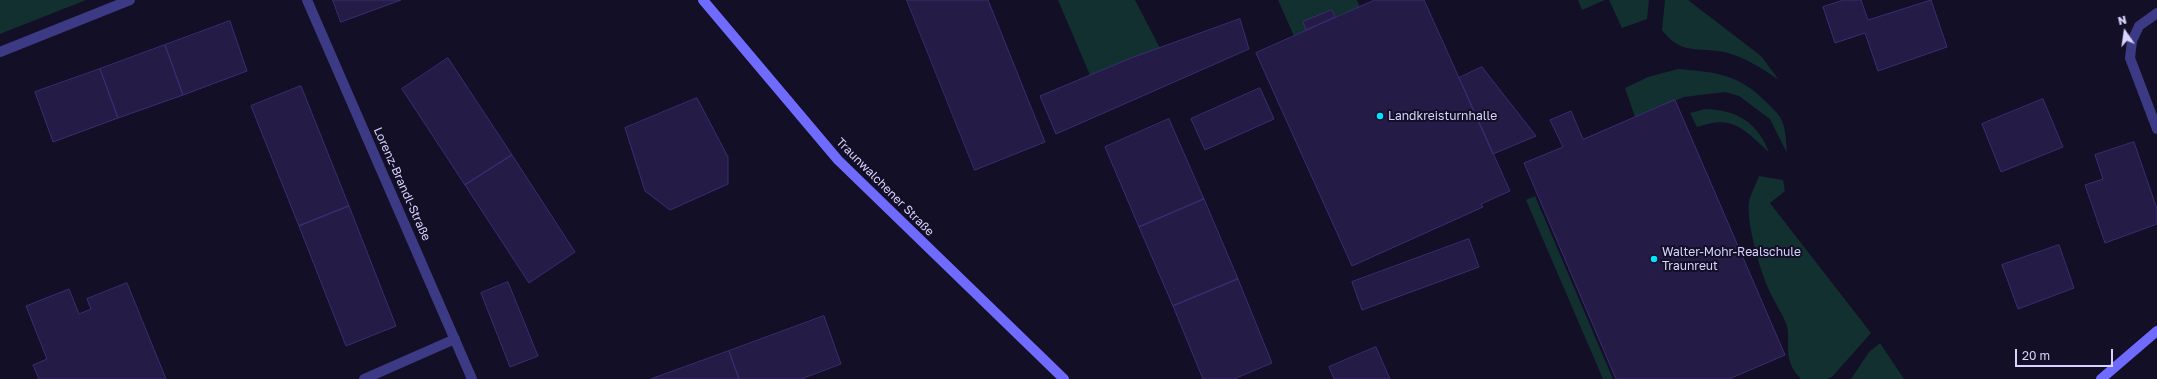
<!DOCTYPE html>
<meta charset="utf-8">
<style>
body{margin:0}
#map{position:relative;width:2157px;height:379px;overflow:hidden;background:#130f26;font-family:"Golos Text",sans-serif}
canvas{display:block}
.north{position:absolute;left:2105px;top:12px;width:40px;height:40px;-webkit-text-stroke:3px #130f26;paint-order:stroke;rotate:347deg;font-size:11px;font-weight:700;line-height:16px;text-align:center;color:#d9d4ff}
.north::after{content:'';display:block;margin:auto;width:14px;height:18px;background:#d9d4ff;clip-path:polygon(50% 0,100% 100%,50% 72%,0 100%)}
.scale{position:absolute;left:2015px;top:349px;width:98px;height:18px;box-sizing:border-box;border:2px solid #d9d4ff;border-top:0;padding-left:5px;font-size:12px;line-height:14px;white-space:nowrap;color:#d9d4ff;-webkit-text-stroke:3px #130f26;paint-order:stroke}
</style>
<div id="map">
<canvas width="2157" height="379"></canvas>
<div class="north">N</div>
<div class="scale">20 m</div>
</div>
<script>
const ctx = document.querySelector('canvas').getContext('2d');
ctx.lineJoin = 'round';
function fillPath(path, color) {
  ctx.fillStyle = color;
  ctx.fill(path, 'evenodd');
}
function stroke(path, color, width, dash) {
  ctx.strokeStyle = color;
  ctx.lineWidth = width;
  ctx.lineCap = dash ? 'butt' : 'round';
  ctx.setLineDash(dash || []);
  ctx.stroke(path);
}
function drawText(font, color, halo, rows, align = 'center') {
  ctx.font = font + ' "Golos Text",sans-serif';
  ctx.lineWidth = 4;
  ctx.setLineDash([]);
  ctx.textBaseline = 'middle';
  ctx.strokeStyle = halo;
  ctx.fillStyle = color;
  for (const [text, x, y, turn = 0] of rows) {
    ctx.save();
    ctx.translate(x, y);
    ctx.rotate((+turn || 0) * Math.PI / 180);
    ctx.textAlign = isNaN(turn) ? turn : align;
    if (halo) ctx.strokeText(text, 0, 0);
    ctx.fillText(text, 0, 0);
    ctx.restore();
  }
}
fillPath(new Path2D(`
 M0,0H86L0,34Z
 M1058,0H1135L1160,48L1090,75Z
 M1278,0H1357L1360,7L1335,17L1332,10L1304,22L1306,30L1294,36Z
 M1578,0H1605L1582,10Z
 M1609,0H1649L1647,19L1622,28Z
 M1665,0H1688L1761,56L1779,80C1763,69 1743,56 1724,52C1697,47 1681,55 1662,30Z
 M1678,69C1714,72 1739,74 1765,101C1770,106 1776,111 1780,117C1786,127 1786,141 1787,153L1770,119L1739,96L1725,92L1684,97L1635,117L1625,88L1648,77Z
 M1705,109C1737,110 1757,122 1769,152C1743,129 1733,114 1697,127L1690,113Z
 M1759,176L1783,180L1785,191L1770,203L1871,333L1832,377L1827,379H1801C1782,359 1791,348 1787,326C1786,320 1772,298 1769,290C1760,271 1746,222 1749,202C1751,193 1756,184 1759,176Z
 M1535,196L1613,379H1603L1526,200Z
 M1880,343L1904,379H1851L1869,352Z`), '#12302f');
const building = new Path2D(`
 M333,0H401L341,22Z
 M907,0H988L1045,142L975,170Z
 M1375,0H1424L1510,191L1481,204L1483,207L1352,266L1256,53Z
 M1844,0H1861L1868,20L1931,0L1947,47L1878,71L1865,33L1835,43L1823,7Z
 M1332,10L1335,17L1306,30L1303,22Z
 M1240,19L1249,49L1056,134L1040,96L1131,58Z
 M230,21L247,71L183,95L165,45Z
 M165,45L183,95L118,118L100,69Z
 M448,58L512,155L465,185L402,89Z
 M1482,67L1536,136L1493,154L1459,78Z
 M100,69L118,118L53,142L35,92Z
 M301,86L349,206L299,226L251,106Z
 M1260,88L1274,119L1205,150L1191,119Z
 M697,98L728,157V184L670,210L645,191L625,128Z
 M2043,99L2063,147L2001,172L1982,124Z
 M1675,100L1785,355L1729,379H1616L1524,163L1563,147L1550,120L1571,111L1583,139Z
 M1169,119L1204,199L1139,227L1105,147Z
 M2134,142L2157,209V224L2105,243L2085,185L2103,179L2095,155Z
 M512,155L575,252L529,283L465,185Z
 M1204,199L1238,279L1173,306L1139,227Z
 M349,206L396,326L346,346L299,226Z
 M1469,239L1479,267L1362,310L1352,282Z
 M2059,245L2074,288L2018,309L2002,265Z
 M1238,279L1272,363L1234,379H1203L1173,306Z
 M508,282L538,356L510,367L481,293Z
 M127,283L166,379H39L33,365L47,359L26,306L69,289L79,314L91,309L87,299Z
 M824,316L841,364L801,379H739L729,351Z
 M1376,347L1390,379H1334L1329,367Z
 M729,351L739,379H651Z`);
fillPath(building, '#241b47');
stroke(building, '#3b2d73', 1);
stroke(new Path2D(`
 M0,52L130,0`), '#3d3a85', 10);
stroke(new Path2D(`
 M307,0L472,379
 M2157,13L2139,26L2132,41L2130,58L2157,129
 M364,379L455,339`), '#3d3a85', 10);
stroke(new Path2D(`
 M703,0L838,160L1064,379
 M2101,379L2157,331`), '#6f6bff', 10);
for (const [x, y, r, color] of [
 [1380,116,4,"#00e5ff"],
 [1654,259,4,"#00e5ff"]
]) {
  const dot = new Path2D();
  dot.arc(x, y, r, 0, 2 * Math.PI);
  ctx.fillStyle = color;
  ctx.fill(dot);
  stroke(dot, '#130f26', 1.5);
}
drawText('12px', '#d9d4ff', '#130f26', [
 ["Landkreisturnhalle",1388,116],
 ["Walter-Mohr-Realschule",1662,252],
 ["Traunreut",1662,266]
], 'left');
drawText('12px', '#d9d4ff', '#130f26', [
 ["Lorenz-Brandl-Straße",402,184,66],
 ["Traunwalchener Straße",885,187,45]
]);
</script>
